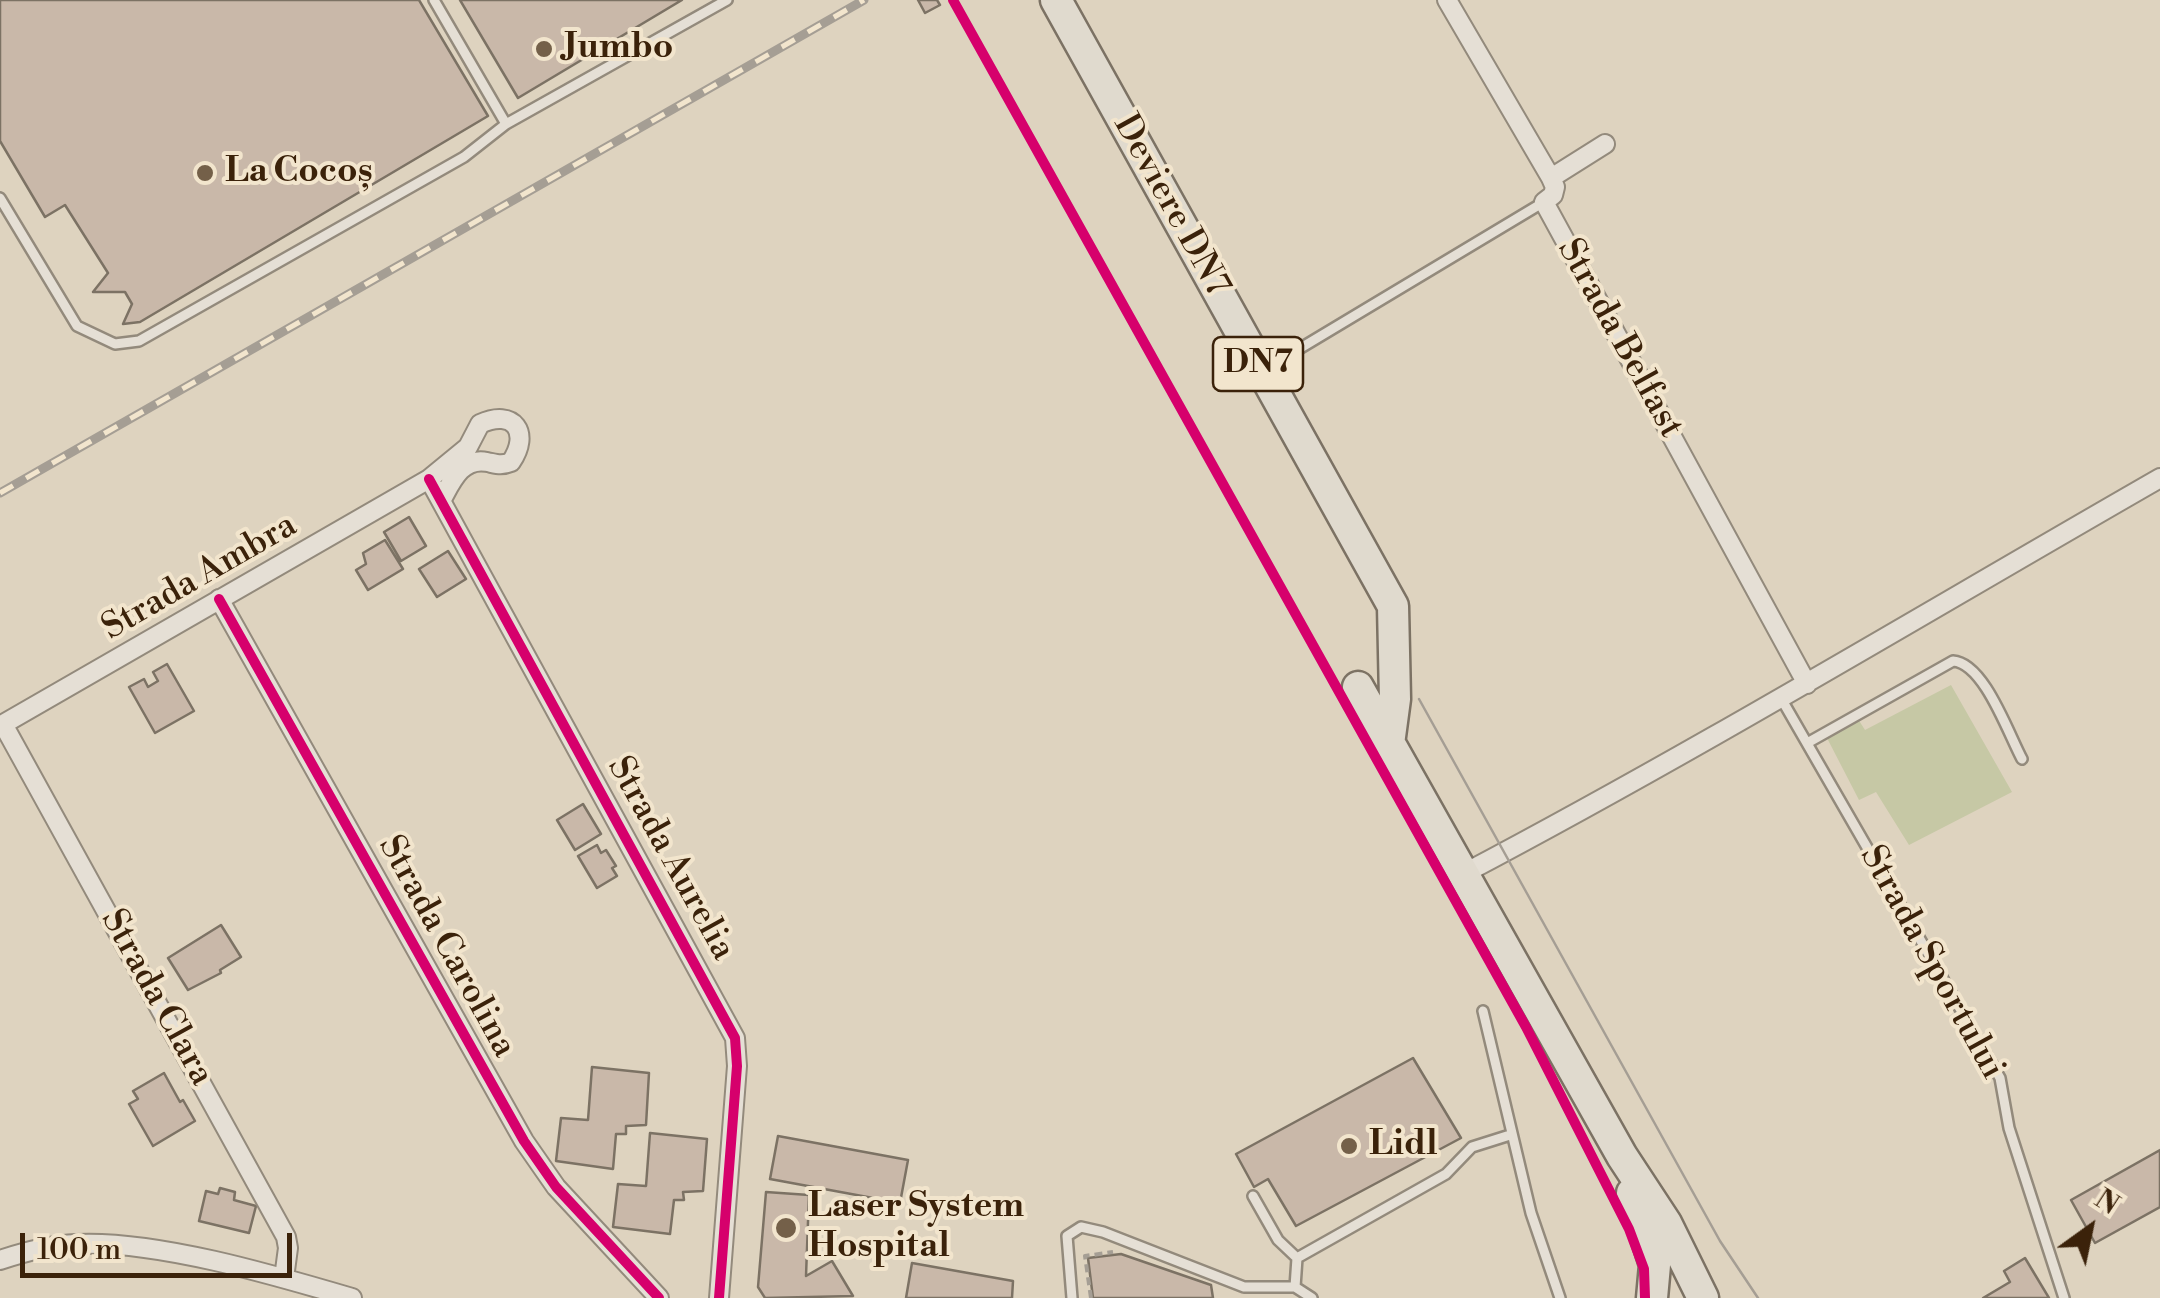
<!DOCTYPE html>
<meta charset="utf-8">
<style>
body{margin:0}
#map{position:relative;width:2160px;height:1298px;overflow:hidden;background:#ded3bf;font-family:"Libre Bodoni",serif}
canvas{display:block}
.north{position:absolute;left:2040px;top:1178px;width:100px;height:100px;-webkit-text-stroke:8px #f2e5cd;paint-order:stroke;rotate:33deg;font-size:28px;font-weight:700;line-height:40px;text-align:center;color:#3b220a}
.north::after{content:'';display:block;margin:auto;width:35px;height:45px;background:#3b220a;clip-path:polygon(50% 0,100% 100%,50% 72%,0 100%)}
.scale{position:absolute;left:20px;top:1233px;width:272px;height:45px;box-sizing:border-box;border:5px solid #3b220a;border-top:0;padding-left:12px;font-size:30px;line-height:35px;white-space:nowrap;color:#3b220a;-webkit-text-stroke:8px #f2e5cd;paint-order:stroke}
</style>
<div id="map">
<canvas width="2160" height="1298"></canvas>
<div class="north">N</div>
<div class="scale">100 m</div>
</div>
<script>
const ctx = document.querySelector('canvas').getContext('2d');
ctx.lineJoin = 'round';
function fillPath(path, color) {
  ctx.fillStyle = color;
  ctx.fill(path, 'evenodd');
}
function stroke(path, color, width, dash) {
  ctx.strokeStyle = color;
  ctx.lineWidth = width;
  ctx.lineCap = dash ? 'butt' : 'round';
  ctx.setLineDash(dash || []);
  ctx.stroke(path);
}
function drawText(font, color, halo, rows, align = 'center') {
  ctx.font = font + ' "Libre Bodoni",serif';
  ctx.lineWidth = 8;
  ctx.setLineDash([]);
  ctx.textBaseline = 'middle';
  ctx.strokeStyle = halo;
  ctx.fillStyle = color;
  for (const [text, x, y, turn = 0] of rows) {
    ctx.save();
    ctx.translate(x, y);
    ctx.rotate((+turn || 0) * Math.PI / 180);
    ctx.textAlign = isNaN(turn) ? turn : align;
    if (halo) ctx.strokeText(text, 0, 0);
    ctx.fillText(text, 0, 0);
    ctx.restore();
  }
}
fillPath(new Path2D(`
 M1951,685L2012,792L1909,845L1876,792L1859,800L1827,738L1858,719L1865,730Z`), '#c6c8a5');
const building = new Path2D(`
 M0,0H419L488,116L140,322L123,324L132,304L125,292H93L108,273L65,205L45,217L0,141Z
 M460,0H682L518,98Z
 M918,0H937L940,5L925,13Z
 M409,517L426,546L401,561L384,532Z
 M385,540L403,569L368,590L356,570L366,564L363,553Z
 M448,551L466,579L437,597L419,569Z
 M167,664L194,711L155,733L129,687L144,679L148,687L158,681L153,672Z
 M583,804L601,834L575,850L557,820Z
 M597,845L601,853L606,850L616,866L612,868L617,876L597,888L578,856Z
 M221,925L241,957L220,970L221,973L188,990L168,958Z
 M1413,1058L1461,1138L1296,1226L1268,1179L1254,1187L1236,1154Z
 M592,1067L649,1073L646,1125L626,1126V1134H616L613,1169L556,1161L561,1118L588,1120Z
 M164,1073L180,1102L183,1100L195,1121L153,1146L129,1104L138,1099L133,1091Z
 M650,1133L707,1139L703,1191L683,1192L684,1200H674L670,1234L613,1227L618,1184L646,1186Z
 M778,1136L908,1160L900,1203L770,1179Z
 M2160,1150V1207L2095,1243L2071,1200Z
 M220,1188L235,1192L234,1200L256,1206L249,1233L199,1221L206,1191L218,1194Z
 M766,1192L809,1195L806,1276L832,1261L853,1296L765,1298L758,1287Z
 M1121,1254L1211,1285L1213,1298H1093L1088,1258Z
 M2025,1258L2049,1298H1983L2010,1282L2004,1271Z
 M912,1263L1013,1281L1012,1298H906Z`);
fillPath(building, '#c9b8a9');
stroke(building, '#7c7264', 2.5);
const lane = new Path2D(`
 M434,0L506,124
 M0,198L77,326L115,344L139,341L464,157L506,124L727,0
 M1274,364L1544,202
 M1782,700L2000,1078L2009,1128L2064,1298
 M1809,742L1953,661C1984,663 2008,733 2022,759
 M1483,1011L1531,1213L1560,1298
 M1253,1196L1278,1240L1297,1258
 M1295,1287L1297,1258L1446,1174L1472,1147L1510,1135
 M1072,1298L1067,1236L1081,1227L1103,1232L1244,1287H1295L1312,1298`);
const street = new Path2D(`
 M1447,0L1551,178L1555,187L1553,195L1544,202L1807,684
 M1551,178L1605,144
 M429,479L735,1038L737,1066L719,1298
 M219,599L524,1141L556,1187L659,1298
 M3,724L286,1237L288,1248L284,1278
 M0,726L429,479L468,447L480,424C514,408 531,433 511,462C501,466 497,464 487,462C461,457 451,483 441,501
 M1463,874C1700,749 1928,611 2160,478
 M0,1260C24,1252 51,1245 76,1244C156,1240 274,1275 352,1298`);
const primary = new Path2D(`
 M1056,0L1393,606L1395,699L1389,744
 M1358,687L1622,1156L1666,1223L1703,1298
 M1632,1193L1655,1265L1652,1298`);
stroke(lane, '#938a7c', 14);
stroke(street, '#938a7c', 22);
stroke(primary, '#7c7264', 35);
stroke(new Path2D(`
 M1091,1298L1085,1256L1113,1252`), '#a59e94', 4, [8, 5]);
stroke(lane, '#e5dfd5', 9);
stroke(street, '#e5dfd5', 18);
stroke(primary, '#e0dace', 30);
stroke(new Path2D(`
 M1419,699L1720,1241L1758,1298`), '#a59e94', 2.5);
const rail = new Path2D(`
 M0,493L864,0`);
stroke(rail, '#a59e94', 9);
stroke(rail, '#f2e5cd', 5, [15]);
stroke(new Path2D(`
 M953,0L1526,1027L1629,1229L1644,1269L1645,1298
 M429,479L735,1038L737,1066L719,1298
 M219,599L524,1141L556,1187L659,1298`), '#d6006c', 10);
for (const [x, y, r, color] of [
 [544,49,10,"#746049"],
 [205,173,10,"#746049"],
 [1349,1146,10,"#746049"],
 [786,1228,12,"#746049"]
]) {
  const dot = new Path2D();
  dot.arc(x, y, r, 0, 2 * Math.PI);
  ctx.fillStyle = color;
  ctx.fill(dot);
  stroke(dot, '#f2e5cd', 4);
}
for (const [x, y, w] of [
 [1258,364,90]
]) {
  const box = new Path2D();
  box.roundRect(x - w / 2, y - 27, w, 54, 8);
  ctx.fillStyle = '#f2e5cd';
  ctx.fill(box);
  stroke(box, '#3b220a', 2.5);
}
drawText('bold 32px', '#3b220a', null, [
 ["DN7",1258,364]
]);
drawText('bold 35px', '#3b220a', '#f2e5cd', [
 ["Jumbo",564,49],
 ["La Cocoș",225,173],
 ["Lidl",1369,1146],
 ["Laser System",808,1208],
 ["Hospital",808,1248]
], 'left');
drawText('35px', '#3b220a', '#f2e5cd', [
 ["Deviere DN7",1170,206,61],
 ["Strada Belfast",1619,339,61],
 ["Strada Ambra",200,578,-30],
 ["Strada Aurelia",670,859,61],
 ["Strada Carolina",446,947,61],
 ["Strada Sportului",1931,963,61],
 ["Strada Clara",156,998,61]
]);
</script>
